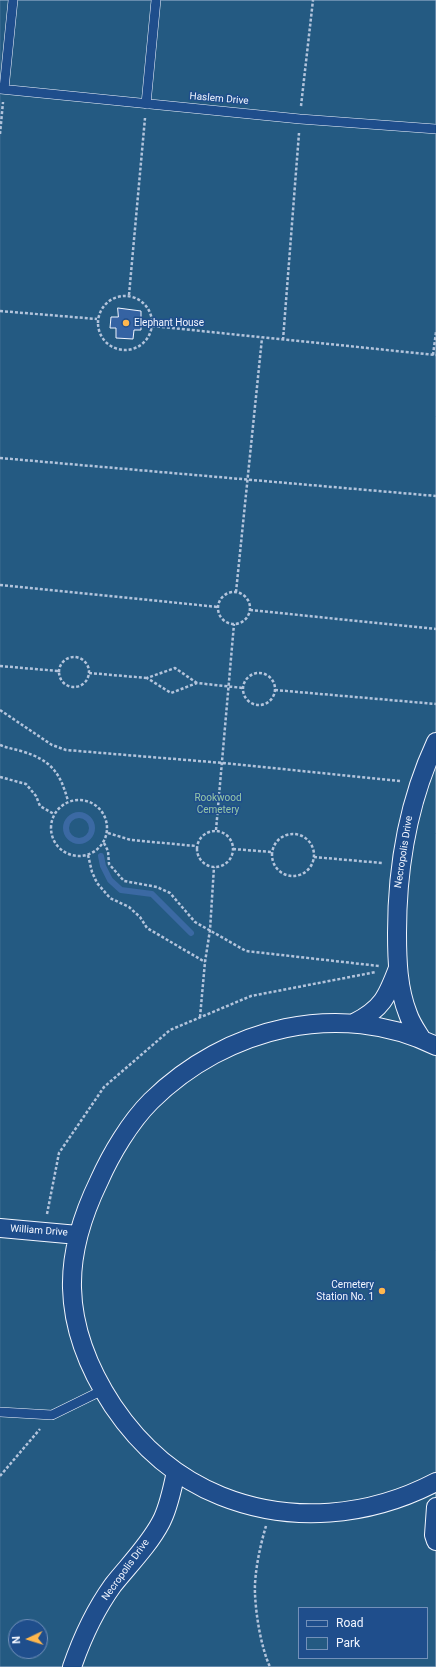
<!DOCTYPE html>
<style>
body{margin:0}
#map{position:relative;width:436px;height:1667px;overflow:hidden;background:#1f4e8c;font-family:Roboto,sans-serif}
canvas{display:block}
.legend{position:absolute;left:298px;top:1607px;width:130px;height:52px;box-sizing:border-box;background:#1f4e8c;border:1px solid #7391ba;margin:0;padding:5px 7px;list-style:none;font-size:12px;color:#f2f6ff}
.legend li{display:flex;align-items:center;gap:8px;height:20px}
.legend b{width:20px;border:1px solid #7391ba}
.north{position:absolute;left:8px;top:1619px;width:40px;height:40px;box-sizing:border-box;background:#1f4e8c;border:1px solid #7391ba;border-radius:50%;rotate:266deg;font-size:11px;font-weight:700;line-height:16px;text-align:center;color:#f2f6ff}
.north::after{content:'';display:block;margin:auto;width:14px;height:18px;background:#ffb74d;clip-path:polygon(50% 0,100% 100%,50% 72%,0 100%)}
</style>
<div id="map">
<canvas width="436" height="1667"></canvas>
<ul class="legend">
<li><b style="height:5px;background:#1f4e8c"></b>Road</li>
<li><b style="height:11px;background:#245a82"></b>Park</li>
</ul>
<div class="north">N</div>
</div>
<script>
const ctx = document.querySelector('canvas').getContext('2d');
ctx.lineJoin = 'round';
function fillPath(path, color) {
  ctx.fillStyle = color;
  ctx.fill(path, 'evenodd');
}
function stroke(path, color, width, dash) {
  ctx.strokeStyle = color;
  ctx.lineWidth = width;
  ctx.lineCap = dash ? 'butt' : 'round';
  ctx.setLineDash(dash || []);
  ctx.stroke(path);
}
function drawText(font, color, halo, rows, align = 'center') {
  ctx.font = font + ' Roboto,sans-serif';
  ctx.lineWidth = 3;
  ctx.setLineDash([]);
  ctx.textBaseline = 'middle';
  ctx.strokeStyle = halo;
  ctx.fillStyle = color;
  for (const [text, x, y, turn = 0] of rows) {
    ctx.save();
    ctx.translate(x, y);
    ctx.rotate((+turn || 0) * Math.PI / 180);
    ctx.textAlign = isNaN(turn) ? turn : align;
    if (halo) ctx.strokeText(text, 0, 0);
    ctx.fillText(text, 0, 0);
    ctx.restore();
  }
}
const green = new Path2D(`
 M0,0H436V1667H0ZM299,1608H427V1658H299ZM16,1627H40V1651H16Z`);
fillPath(green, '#245a82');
stroke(green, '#a8bbd7', 1);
stroke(new Path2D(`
 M66 828a13 13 0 1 1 26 0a13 13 0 1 1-26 0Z
 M101,856L103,866L110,880L121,890L152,894L191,933`), '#3b69a3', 6);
const building = new Path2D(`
 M118,308L141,311V330H134L133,339L116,338V328H110L111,317H118Z`);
fillPath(building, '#3563a3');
stroke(building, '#f2f6ff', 1);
const lane = new Path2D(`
 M0,89L300,119L436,129
 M4,89L13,0
 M146,104L156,0
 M0,1412L52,1415L103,1390`);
const street = new Path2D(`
 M354,1023C382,1009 387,997 398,968
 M421,1038C416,1030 411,1023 408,1014C398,989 397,960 397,933C397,867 408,802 436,742
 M436,1046C340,999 226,1027 151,1101C130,1122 111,1154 99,1181C83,1214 71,1251 72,1288C73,1331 90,1371 113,1406C140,1446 176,1478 221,1496C291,1524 369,1517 436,1482
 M0,1228L78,1235
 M436,1507L434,1535L436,1541
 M72,1667C82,1638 95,1610 113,1585C129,1565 149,1545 161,1522C169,1507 172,1489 176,1472`);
stroke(lane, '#f2f6ff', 10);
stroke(street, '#f2f6ff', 20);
stroke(new Path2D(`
 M301,106L313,0
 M0,134L3,102
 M129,295L145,118
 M98 323a27 27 0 1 1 54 0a27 27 0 1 1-54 0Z
 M0,311L97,319
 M152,326L436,355
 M283,340L299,133
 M433,355L436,332
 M0,458L436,496
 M0,585L218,607
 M236,592L262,338
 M218 608a16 16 0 1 1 32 0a16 16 0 1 1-32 0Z
 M250,610L436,629
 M59 672a15 15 0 1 1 30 0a15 15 0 1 1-30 0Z
 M0,666L58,671
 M89,673L147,678
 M243 689a16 16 0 1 1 32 0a16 16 0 1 1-32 0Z
 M197,683L175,668L147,678L171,693L197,683L243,688
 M275,690L436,704
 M0,710L52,745L66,750L223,763L400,781
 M0,745C7,748 14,749 21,751C51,760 60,772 68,801
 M0,777L26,784L36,796L40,806L54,814
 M51 828a28 28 0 1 1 56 0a28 28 0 1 1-56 0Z
 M216,830L234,624
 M197 849a18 18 0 1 1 36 0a18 18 0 1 1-36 0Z
 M108,833L131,840L196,846
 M272 855a21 21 0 1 1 42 0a21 21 0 1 1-42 0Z
 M104,843L108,851L109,864L124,881L157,887L170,893L195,922L246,951L379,966
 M233,849L272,852
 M88,855L92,872L97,883L110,898L129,907L140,917L147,928L205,962
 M314,857L382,863
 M200,1017L205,962L210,930L214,867
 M47,1214L59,1153L104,1087L170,1030L251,996L376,972
 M0,1476L40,1429
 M266,1526C260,1546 254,1574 255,1594C256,1616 261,1647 270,1667`), '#b3c4dc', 2.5, [3, 2]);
stroke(lane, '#1f4e8c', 9);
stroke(street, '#1f4e8c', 18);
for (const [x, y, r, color] of [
 [126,323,4,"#ffb74d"],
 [382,1291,4,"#ffb74d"]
]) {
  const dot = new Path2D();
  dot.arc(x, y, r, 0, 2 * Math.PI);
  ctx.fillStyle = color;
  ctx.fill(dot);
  stroke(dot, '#1f4e8c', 1.5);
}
drawText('10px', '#f2f6ff', '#1f4e8c', [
 ["Haslem Drive",219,99,5],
 ["Necropolis Drive",404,852,-81],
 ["William Drive",39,1231,4],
 ["Necropolis Drive",126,1570,-54]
]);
drawText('10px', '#f2f6ff', '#1f4e8c', [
 ["Elephant House",134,323],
 ["Cemetery",374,1285,"right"],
 ["Station No. 1",374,1297,"right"]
], 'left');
drawText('10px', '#97c8a6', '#1f4e8c', [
 ["Rookwood",218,798],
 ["Cemetery",218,810]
]);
</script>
